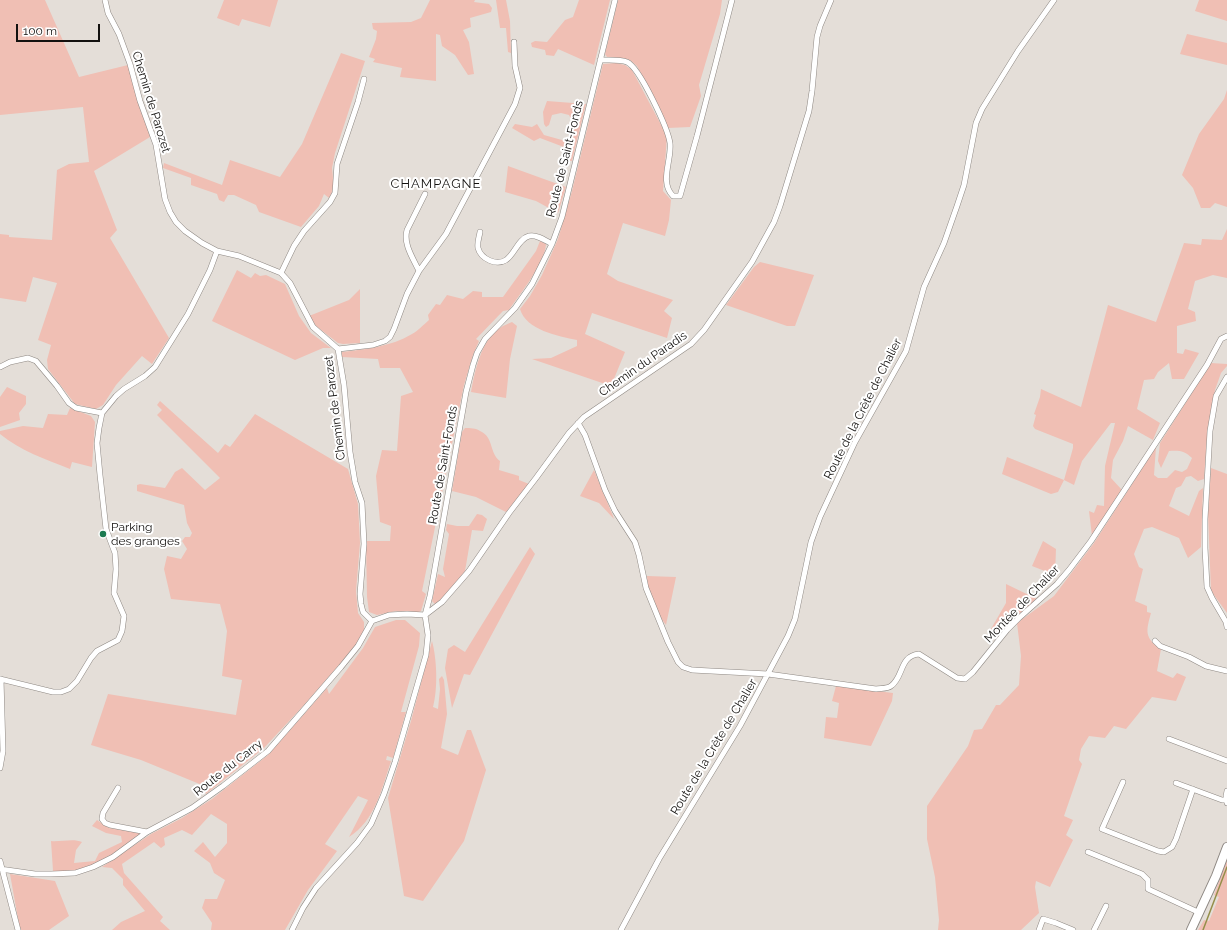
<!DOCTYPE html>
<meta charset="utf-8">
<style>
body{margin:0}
#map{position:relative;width:1227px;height:930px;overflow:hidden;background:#e4ded8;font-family:Raleway,sans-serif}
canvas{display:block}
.scale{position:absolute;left:16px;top:24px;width:84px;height:18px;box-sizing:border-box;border:2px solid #13110f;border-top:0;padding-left:5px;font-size:12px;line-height:14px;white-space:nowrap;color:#13110f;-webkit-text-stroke:3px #fff;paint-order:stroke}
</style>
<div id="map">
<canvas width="1227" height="930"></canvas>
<div class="scale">100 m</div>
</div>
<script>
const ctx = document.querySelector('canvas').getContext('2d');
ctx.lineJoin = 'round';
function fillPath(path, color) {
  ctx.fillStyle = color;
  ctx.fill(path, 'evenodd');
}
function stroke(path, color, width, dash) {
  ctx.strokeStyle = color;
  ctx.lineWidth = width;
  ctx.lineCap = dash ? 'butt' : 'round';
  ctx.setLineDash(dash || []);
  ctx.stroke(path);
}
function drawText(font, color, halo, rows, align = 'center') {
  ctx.font = font + ' Raleway,sans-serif';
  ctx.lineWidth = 4;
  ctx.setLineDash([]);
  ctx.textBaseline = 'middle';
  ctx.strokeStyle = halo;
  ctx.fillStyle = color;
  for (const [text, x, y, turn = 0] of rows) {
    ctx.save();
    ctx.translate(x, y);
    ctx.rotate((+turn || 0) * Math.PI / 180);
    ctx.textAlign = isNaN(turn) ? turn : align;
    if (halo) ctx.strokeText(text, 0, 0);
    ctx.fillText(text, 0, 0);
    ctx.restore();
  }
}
fillPath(new Path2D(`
 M0,0H45L79,77L128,65L150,137L94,171L117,230L110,238L169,338L152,364L142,356L116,385L103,405L96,409L75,404L48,369L47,360L51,345L38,340L57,283L33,277L26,302L0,298V234L9,235V237L52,240L57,170L69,164L89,162L83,107L0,115Z
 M224,0H278L270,27L242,19L239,26L217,18Z
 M430,0H475L474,2L489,4L492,8L491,12L470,18L471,27L463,30L469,42L474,74L468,75L455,55L442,46L440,35L436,34V81L400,77L402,68L373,62L375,59L369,57L376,39L377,31L373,29L372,23L411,22L421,18Z
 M496,0H506L510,21L511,53L508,52L506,28H500Z
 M579,0H610L594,65L558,49L554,56L546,55L545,50L532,47L531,43L535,41L547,42L565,20L573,17Z
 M618,0H722L720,14L699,85L701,96L690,127L668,128L637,66L630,60L607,57L605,54Z
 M1199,0H1227V21L1195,11Z
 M1187,34L1227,43V65L1180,54Z
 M341,53L365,61L335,153L332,168L334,188L329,198L324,194L319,206L301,227L259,212L256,205L234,195H228L224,202L219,200L217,194L191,185V178L163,168L164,163L222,185L230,160L280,177L302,144Z
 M616,63L625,65L632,70L667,136L663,191L671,200L669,220L665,236L623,223L607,274L618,281L673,300L664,311L672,318L667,338L592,313L585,334L625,352L611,386L532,359L551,358L577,346V340C558,336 526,330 520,309L530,296L542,275L558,239L572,191L603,64Z
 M1227,90V207L1215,203L1210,208H1201L1193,188L1182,175L1199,134L1224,99Z
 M547,101L586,104L572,161H567L569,149L540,138L534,141L512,128L515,124L532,127L537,124L544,135L569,142L572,121L569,115L561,113L552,115L549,125L546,127L544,124L543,112Z
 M508,166L566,187L558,213L536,201L505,192Z
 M1227,229V278L1213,275L1195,281L1188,309L1195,312L1196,321L1177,326V353L1183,354L1185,349L1199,353L1184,379H1172L1169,363L1158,372L1154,379L1144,380L1137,409L1160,423L1153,440L1128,426L1123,441L1113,460L1111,478L1122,490L1092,536L1089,511L1094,513L1097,505L1104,506L1105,466L1115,423H1111L1082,461L1074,485L1064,480L1058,492L1051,494L1002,474L1007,457L1064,480L1073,448V444L1035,429L1033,426L1036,415L1034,414L1040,397L1041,389L1081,407L1108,305L1156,322L1184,243L1201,245L1202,239L1222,240Z
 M540,241L546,244C545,263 520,294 509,310L503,311L476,339L479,341L473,355L464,385L422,591L426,594L421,611L417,613L396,611L377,615L369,612L367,597L366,541H390L391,526L380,522L376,476L382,450L397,451L401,396L413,392L400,368H380L378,359L342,357V352C366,349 390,347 412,334C418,331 423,325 429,320L428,315L436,304L440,305L447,295L463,299L473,291L482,292V297H503L536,251Z
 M760,262L814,275L795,326H787L726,305L754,267Z
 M237,270L251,278L255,273L260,276L266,275L285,284L299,316L311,333L331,348H323L295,360L212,321Z
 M360,289V343L343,344L338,343L316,326L309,316L349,300Z
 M512,322L517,326L510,359L506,398L471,392C475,371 481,340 500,328C504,325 508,324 512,322Z
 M1211,363L1227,364V366L1221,373L1215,390L1207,438L1204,479L1198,481L1191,476L1186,477L1181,486L1176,488L1169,506L1189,516L1199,491L1203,488L1201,547L1188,558L1179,538L1152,527L1144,529L1134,554L1139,567L1143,569L1135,601L1147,606V612L1151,613C1146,631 1144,638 1161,649L1157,671L1173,678L1177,673L1186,677L1176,701L1152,697L1126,729L1114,726L1105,738L1089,736L1081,749L1079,760L1082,764L1064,816L1073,820L1066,835L1073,840L1050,887L1036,881L1035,887L1039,913L1021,930H938L939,920L935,877L927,839V806L968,746L974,730L982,729L996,705H1000L1019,685L1021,656L1017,623L1054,596L1094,543L1156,447L1154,475L1158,478H1167L1175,470L1182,472L1187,469L1192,458C1185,451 1179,450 1169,451L1161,468L1158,461L1160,443Z
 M7,387L26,396V404L19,413L20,420L0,427V397Z
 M160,401L218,453L225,444L230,447L255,414L348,469L358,504L360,543L356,591L358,613L364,622V631L353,649L304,705L264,748L206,794L202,785L141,760L91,745L108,694L236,715L242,680L222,676L227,631L220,604L171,599L164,569L167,556L181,559L187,549L182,541L185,537H190L192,533L187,523L184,505L137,491V485L140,484L165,488L175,472L182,468L205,490L220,478L157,415L162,410L157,405Z
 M70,408L91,416L95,422L92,467L72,462L70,469C45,459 21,451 0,434V431L23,426L43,428L48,414L67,415Z
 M465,428C470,428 476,428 480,431C494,437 489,453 500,461L499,470L519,476V480L529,484L506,512L476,497L452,491L462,432Z
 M1211,468L1227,474V613L1211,591L1208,514Z
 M594,470L613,516L614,519L599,503L580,496Z
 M477,514L482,515L487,519L483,531L472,530L465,571L440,603L435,604L432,601L438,574L445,577L443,569L449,534L446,530L447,524L457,526H469Z
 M1043,541L1056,549L1055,575L1032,566Z
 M530,547L535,554L470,675L464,674L452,708L445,668L448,649L454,645L465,652Z
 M647,576L676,577L666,625C655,612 647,593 647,576Z
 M1006,584L1037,599L1013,619L994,639L988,634L1006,603Z
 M396,620H405L420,633L419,646L401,712H406L393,758L387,756L386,760L391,761C382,788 375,821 349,837L368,800L358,796L325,844L337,851L308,890L285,930H211L212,923L202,908L205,899H217L225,880L214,873L210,863L194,851L203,842L215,857L227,843V824L211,814L192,835L182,830L164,838L165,845L161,848L154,842L122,864L124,873L163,917L160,921L170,930H112L121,922L145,911L123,885V879L112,868L102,867L151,834L182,818L212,799L268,755L327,688L329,694L363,648L375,627Z
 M432,641C437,659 438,689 433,707L438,709L440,689L439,679L442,676L444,680L447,714L441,748L458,755L467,730H471L486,770L464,841L423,901L404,896L388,798L411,721Z
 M836,686L893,693L892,701L871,746L824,738L826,717L837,718L839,703L832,701Z
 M97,820L109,828L140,833L139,836C119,850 97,869 72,872C66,872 59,871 53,871L51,841C60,842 74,838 82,842L76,850L74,863L95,861L99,853L122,842L121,836L106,833L92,826Z
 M1227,860V930H1198L1204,920L1209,921L1219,897L1214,895Z
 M10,874L55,881L69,916L49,930H20Z`), '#f0bfb4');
stroke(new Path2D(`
 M1203,930L1227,867`), '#948f4a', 1.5);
const street = new Path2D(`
 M105,0L108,13L119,34L130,64L140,101L156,145L165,199L170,212L176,222L185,231L202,243L217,251L239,256L281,273L290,283L313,327L338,349L344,385L350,452L355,482L362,503L364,544L360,594L361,604L363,612L372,621
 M600,60C608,60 620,59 627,62C640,68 668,129 670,143C672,160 659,182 673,196H680L697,136L732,0
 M480,232C479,238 477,242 478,248C481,259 496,266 506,260C515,254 518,239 529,236C537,234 546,241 552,244
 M419,271C413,258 403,244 407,230L425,194
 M281,273L294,246L304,231L330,202L335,193L337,164L358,102L364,79
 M338,349L373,345L385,341L390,337L394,329L407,294L419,271L446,234L515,104L520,88L515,66L514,42
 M0,367L10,362L28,358L36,361L57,386L69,403L76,408L102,413
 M1227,377L1216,396L1210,431L1205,519V548L1207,587L1212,598L1226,622L1227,627
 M578,423L585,435L605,490L615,511L635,542L639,555L646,588L668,642L678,662L683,667L692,670L768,674L876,689C881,688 887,689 891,686C904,677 899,656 919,654L957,678L965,679L973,672L1007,630L1019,618L1057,584L1069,570L1091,541L1207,365L1221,339L1227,336
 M1155,641L1160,646L1189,657L1206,666L1227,671
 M0,679L53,692H61L69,689L77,681L91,658L97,651L118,640L122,631L124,616L114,593L116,569L115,553L106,529L100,475L97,443L99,428L102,413L116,396L124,389L145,376L155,367L188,314L210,270L217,251
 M1169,739L1227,761
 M0,768L3,751L1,679
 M1123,782L1102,829L1158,851L1164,852L1172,847L1176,839L1193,789
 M1176,783L1222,800H1227
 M118,788L103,813L102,819L105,823L110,825L147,832
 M1227,791L1226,796L1227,803
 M1088,852L1142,874L1148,880V889L1200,913
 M0,861L18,930
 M0,869L35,874H51L75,873L93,867L113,857L147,832L192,808L223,786L268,751L341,667L358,646L372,621L389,615L407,614L425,615L442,602L469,571L509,513L536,478L569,433L584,417L691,344L704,330L752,262L774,222L780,206L809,111L812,91L817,37L820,26L831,0
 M292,930L303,908L316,888L357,843L371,824L384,794L395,762L426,655L428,635L425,615L430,596L466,392L473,365L477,353L485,339L515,308L532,284L552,244L562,217L615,0
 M621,930L659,859L740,726L788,636L795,619L811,542L820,517L855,442L906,351L924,287L944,243L957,206L964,185L976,123L982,109L1018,51L1054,0
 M1039,930L1043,919L1056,923L1073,930
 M1094,930L1106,906`);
const primary = new Path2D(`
 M1191,930L1216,876L1227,847`);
stroke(street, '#8e8883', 6);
stroke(primary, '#8e8883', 10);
stroke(street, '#fff', 5);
stroke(primary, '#fff', 8);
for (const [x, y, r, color] of [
 [103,534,4,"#1c7b52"]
]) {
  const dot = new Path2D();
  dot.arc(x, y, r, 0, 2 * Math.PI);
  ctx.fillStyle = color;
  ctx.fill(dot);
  stroke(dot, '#fff', 1.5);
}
drawText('12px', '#13110f', '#fff', [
 ["Chemin de Parozet",151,102,73],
 ["Route de Saint-Fonds",565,159,-76],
 ["Chemin du Paradis",643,364,-35],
 ["Chemin de Parozet",335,408,-97],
 ["Route de la Crête de Chalier",863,409,-63],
 ["Route de Saint-Fonds",443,465,-80],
 ["Montée de Chalier",1022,604,-46],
 ["Route de la Crête de Chalier",714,747,-59],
 ["Route du Carry",228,768,-38]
]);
drawText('12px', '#13110f', '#fff', [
 ["Parking",111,527],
 ["des granges",111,541]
], 'left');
ctx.letterSpacing = '1px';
drawText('13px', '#13110f', '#fff', [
 ["CHAMPAGNE",436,184]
]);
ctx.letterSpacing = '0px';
</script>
